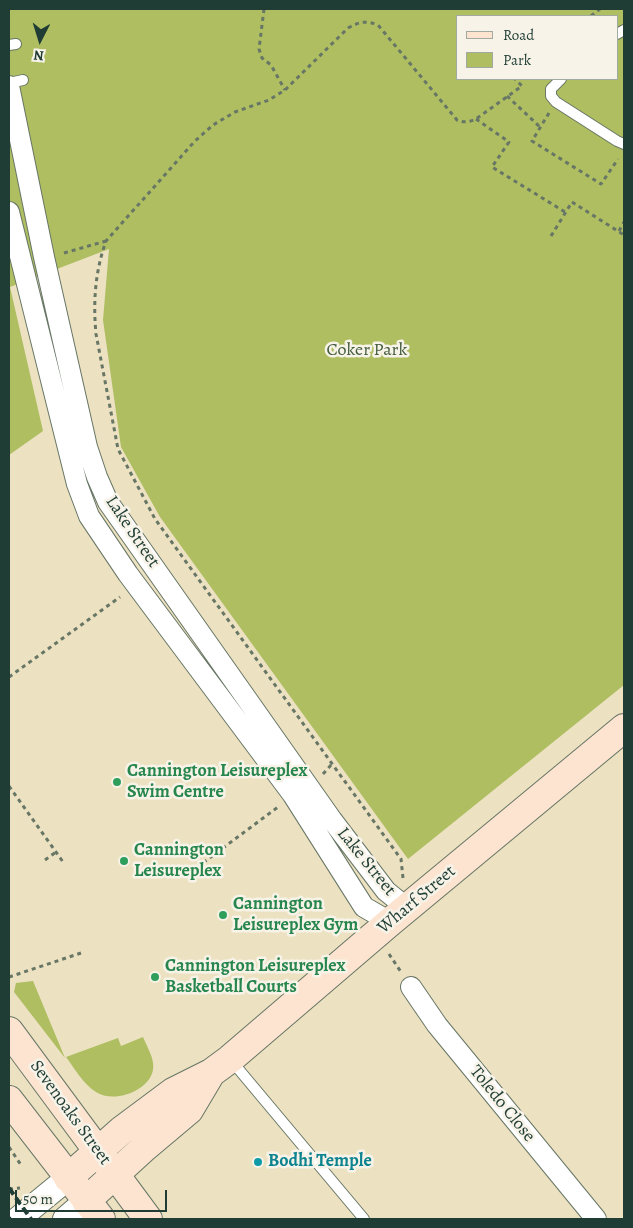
<!DOCTYPE html>
<style>
body{margin:0}
#map{position:relative;width:633px;height:1228px;overflow:hidden;background:#ece1c1;font-family:Alegreya,serif}
canvas{display:block}
.frame{position:absolute;inset:0;border:10px solid #1f3d34;pointer-events:none}
.legend{position:absolute;left:456px;top:15px;width:162px;height:65px;box-sizing:border-box;background:#f7f3e8;border:1px solid #a1aaa0;margin:0;padding:6px 9px;list-style:none;font-size:15px;color:#1f3d34}
.legend li{display:flex;align-items:center;gap:10px;height:25px}
.legend b{width:25px;border:1px solid #a1aaa0}
.north{position:absolute;left:15px;top:15px;width:50px;height:50px;-webkit-text-stroke:4px #f7f3e8;paint-order:stroke;rotate:185deg;font-size:14px;font-weight:700;line-height:20px;text-align:center;color:#1f3d34}
.north::after{content:'';display:block;margin:auto;width:18px;height:22px;background:#1f3d34;clip-path:polygon(50% 0,100% 100%,50% 72%,0 100%)}
.scale{position:absolute;left:15px;top:1190px;width:152px;height:22px;box-sizing:border-box;border:2px solid #1f3d34;border-top:0;padding-left:6px;font-size:15px;line-height:18px;white-space:nowrap;color:#1f3d34;-webkit-text-stroke:4px #f7f3e8;paint-order:stroke}
</style>
<div id="map">
<canvas width="633" height="1228"></canvas>
<div class="frame"></div>
<ul class="legend">
<li><b style="height:6px;background:#fde4d0"></b>Road</li>
<li><b style="height:14px;background:#aebe61"></b>Park</li>
</ul>
<div class="north">N</div>
<div class="scale">50 m</div>
</div>
<script>
const ctx = document.querySelector('canvas').getContext('2d');
ctx.lineJoin = 'round';
function fillPath(path, color) {
  ctx.fillStyle = color;
  ctx.fill(path, 'evenodd');
}
function stroke(path, color, width, dash) {
  ctx.strokeStyle = color;
  ctx.lineWidth = width;
  ctx.lineCap = dash ? 'butt' : 'round';
  ctx.setLineDash(dash || []);
  ctx.stroke(path);
}
function drawText(font, color, halo, rows, align = 'center') {
  ctx.font = font + ' Alegreya,serif';
  ctx.lineWidth = 5;
  ctx.setLineDash([]);
  ctx.textBaseline = 'middle';
  ctx.strokeStyle = halo;
  ctx.fillStyle = color;
  for (const [text, x, y, turn = 0] of rows) {
    ctx.save();
    ctx.translate(x, y);
    ctx.rotate((+turn || 0) * Math.PI / 180);
    ctx.textAlign = isNaN(turn) ? turn : align;
    if (halo) ctx.strokeText(text, 0, 0);
    ctx.fillText(text, 0, 0);
    ctx.restore();
  }
}
fillPath(new Path2D(`
 M9,9H624V685L408,859L160,517L121,447L103,320L109,249L10,287L43,431L9,455ZM457,16H617V79H457Z
 M33,981L65,1058L14,992L16,983Z
 M143,1037C147,1047 155,1059 153,1070C149,1091 114,1104 96,1092C83,1084 75,1069 66,1057L118,1038L121,1046Z`), '#aebe61');
const service = new Path2D(`
 M617,34L624,30
 M9,45L16,44
 M561,79L551,89V96L556,102L617,141L624,144
 M9,83L23,80
 M230,1059L364,1219`);
const minor = new Path2D(`
 M9,86L44,257L87,447L97,477L108,502L332,820L386,891L407,908
 M9,212L77,484L89,516L128,574L293,795L364,907L390,922
 M411,987L437,1025L596,1219`);
const tertiary = new Path2D(`
 M18,1219L68,1178
 M65,1219L86,1201`);
const secondary = new Path2D(`
 M9,1031L148,1219
 M9,1100L101,1219
 M68,1178L122,1130L173,1092L211,1073L230,1059L390,922L624,728
 M86,1201L145,1147L189,1110L211,1073`);
stroke(service, '#677665', 12);
stroke(minor, '#677665', 22);
stroke(tertiary, '#677665', 26);
stroke(secondary, '#677665', 30);
stroke(new Path2D(`
 M264,9L259,49L262,58L271,65L285,90
 M591,16L600,9
 M507,96L541,128
 M549,113L532,141L601,184L618,159
 M476,119L509,142L492,167L565,212
 M619,231L624,222
 M551,236L572,202L624,235
 M64,253L106,241
 M9,677L120,597
 M323,774L332,764
 M9,786L63,862
 M45,860L56,852
 M184,877L278,807
 M403,878L401,859L155,519L118,449L96,334C93,302 95,272 106,241L195,141L213,125L235,112L269,100L285,90L348,28C359,22 366,20 378,25L457,120C465,123 469,122 476,119L522,86L515,79
 M389,954L401,972
 M9,977L81,953
 M9,1147L21,1165
 M9,1189L20,1188`), '#677665', 3, [4, 4]);
stroke(service, '#fff', 10);
stroke(minor, '#fff', 20);
stroke(tertiary, '#fff', 24);
stroke(secondary, '#fde4d0', 28);
stroke(new Path2D(`
 M9,1188L31,1219
 M9,1218L10,1219`), '#1f3d34', 4, [8, 4]);
for (const [x, y, r, color] of [
 [117,782,5,"#2e9e5b"],
 [124,861,5,"#2e9e5b"],
 [223,915,5,"#2e9e5b"],
 [155,977,5,"#2e9e5b"],
 [258,1162,5,"#0f9aa8"]
]) {
  const dot = new Path2D();
  dot.arc(x, y, r, 0, 2 * Math.PI);
  ctx.fillStyle = color;
  ctx.fill(dot);
  stroke(dot, '#f7f3e8', 2);
}
drawText('18px', '#435d3f', '#f7f3e8', [
 ["Coker Park",367,351]
]);
drawText('18px', '#1f3d34', '#f7f3e8', [
 ["Lake Street",132,532,56],
 ["Lake Street",366,862,51],
 ["Wharf Street",417,900,-40],
 ["Toledo Close",502,1104,51],
 ["Sevenoaks Street",70,1113,54]
]);
drawText('bold 18px', '#27864d', '#f7f3e8', [
 ["Cannington Leisureplex",127,772],
 ["Swim Centre",127,793],
 ["Cannington",134,851],
 ["Leisureplex",134,872],
 ["Cannington",233,905],
 ["Leisureplex Gym",233,926],
 ["Cannington Leisureplex",165,967],
 ["Basketball Courts",165,988]
], 'left');
drawText('bold 18px', '#0d838f', '#f7f3e8', [
 ["Bodhi Temple",268,1162]
], 'left');
</script>
